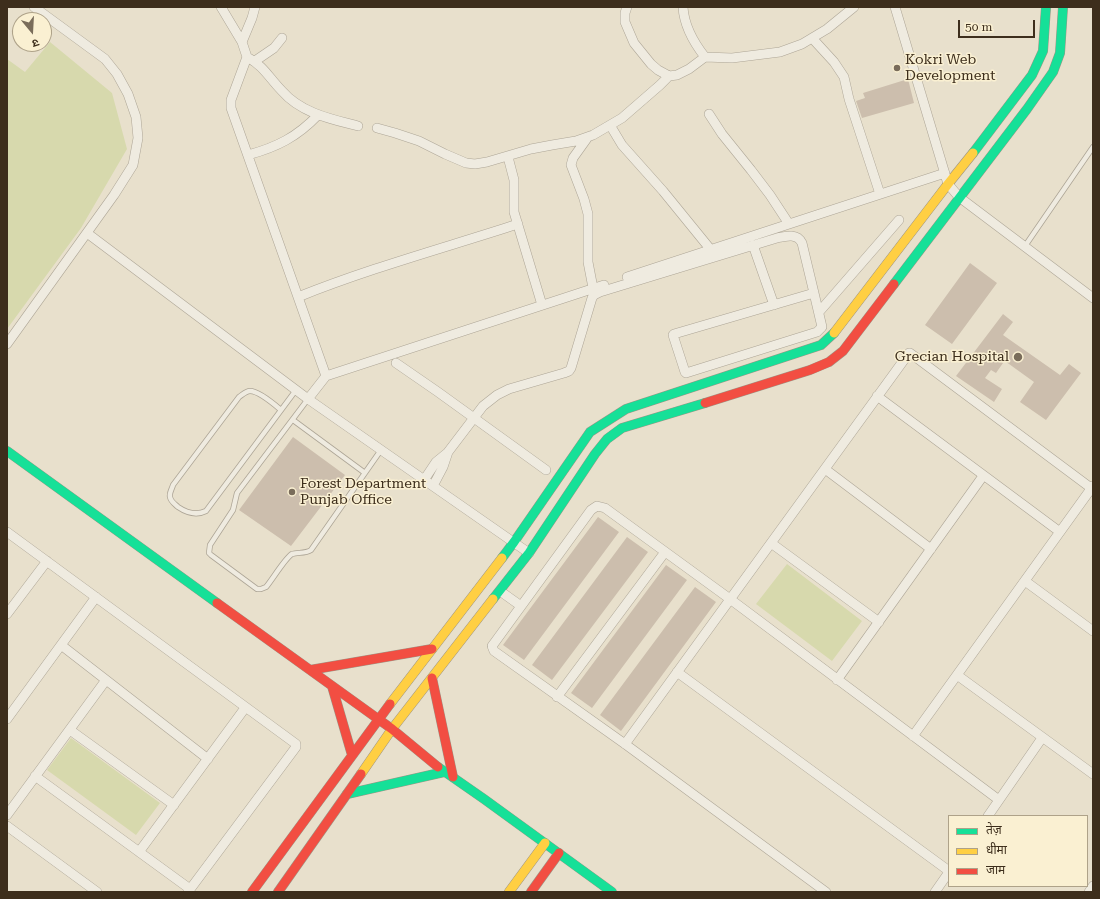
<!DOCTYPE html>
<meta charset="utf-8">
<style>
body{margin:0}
#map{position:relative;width:1100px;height:899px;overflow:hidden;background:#e8e0cc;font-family:"Roboto Serif","Noto Sans Devanagari",serif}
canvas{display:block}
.frame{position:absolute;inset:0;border:8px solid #3d2e1c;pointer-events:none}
.legend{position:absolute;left:948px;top:815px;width:140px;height:72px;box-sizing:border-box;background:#faf0d2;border:1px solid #aea289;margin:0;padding:5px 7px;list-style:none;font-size:12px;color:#3d2e1c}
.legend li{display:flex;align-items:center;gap:8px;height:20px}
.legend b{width:20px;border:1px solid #aea289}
.north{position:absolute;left:12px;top:12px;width:40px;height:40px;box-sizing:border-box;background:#faf0d2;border:1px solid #aea289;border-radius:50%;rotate:162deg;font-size:11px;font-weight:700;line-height:16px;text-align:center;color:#3d2e1c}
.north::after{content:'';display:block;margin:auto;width:14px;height:18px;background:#796c5a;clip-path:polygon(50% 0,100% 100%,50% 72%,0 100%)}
.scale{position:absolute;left:958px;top:20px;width:77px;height:18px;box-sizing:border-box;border:2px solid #3d2e1c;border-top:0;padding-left:5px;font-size:12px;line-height:14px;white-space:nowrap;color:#3d2e1c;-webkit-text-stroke:3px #faf0d2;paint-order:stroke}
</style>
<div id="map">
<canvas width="1100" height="899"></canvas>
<div class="frame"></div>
<ul class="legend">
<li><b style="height:5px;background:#16e098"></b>तेज़</li>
<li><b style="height:5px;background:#ffcf43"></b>धीमा</li>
<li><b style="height:5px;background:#f24e42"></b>जाम</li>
</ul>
<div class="north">उ</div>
<div class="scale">50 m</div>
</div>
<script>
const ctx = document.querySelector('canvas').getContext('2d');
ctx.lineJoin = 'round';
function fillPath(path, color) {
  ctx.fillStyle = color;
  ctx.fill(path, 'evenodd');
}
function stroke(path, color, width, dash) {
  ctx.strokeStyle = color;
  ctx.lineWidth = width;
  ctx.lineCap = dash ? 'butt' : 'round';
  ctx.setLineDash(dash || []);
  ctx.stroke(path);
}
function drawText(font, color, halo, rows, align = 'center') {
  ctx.font = font + ' "Roboto Serif",serif';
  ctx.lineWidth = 3;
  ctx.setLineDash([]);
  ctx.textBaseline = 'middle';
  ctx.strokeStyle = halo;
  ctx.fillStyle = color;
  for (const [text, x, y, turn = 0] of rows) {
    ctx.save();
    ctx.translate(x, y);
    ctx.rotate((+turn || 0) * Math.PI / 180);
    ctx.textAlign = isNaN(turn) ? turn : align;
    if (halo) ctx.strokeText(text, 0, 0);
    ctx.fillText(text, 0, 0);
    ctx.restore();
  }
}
fillPath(new Path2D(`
 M50,42L112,93L127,149L81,228L7,329V59L25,72Z
 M787,564L862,621L832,661L756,604Z
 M71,738L160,803L136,835L47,770Z`), '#d7d9ad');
fillPath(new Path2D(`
 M908,79L914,103L862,118L856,101L865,98L863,93Z
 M970,263L997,283L952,344L925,325Z
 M1003,314L1013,322L1003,335L1060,375L1069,364L1081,373L1046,420L1020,402L1034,382L991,351L990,353L1003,363L996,373L991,370L985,378L1002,389L994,402L956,376Z
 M293,437L345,475L291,546L239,510Z
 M598,517L619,532L524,660L503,645Z
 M627,537L648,552L552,680L532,665Z
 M666,565L687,580L592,708L571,693Z
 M695,587L716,602L621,731L600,715Z`), '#ccbead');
const lane = new Path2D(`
 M1025,246L1093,147
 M308,399L237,493L233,510L210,545L209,553L211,555L257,589H261L266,587C272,580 286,557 292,554C298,552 305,554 311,550L381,450
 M281,410C274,404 259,391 250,391C246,391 242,395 239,397L173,485C172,489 169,493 170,497C171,502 175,504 178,507C187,513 196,516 206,511L296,390
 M293,420L365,473`);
const street = new Path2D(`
 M221,7L242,42L247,57L231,100V108L326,376
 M627,7L625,13V22L634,43L651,64L658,70L669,76L677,75L689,69L705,57C694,43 684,25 683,7
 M895,7L948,184L959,197L1093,298
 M812,38L834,62L844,77L849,99L880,194
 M242,42L252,18L255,7
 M247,57C264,66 269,78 282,91C301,113 331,119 358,126
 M705,57L732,58L780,52L802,44L827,29L854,7
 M255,61L274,48L282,38
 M709,114L722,134L751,170L770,195L789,224
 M610,125L622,145L663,191L711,250
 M377,128L395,133L419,141L445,154L466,163L475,164L487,162L531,149L552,145L576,141L593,135L622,118L660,85L669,76
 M588,137L573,158L571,165L584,199L588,214V262L593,288
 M248,155C277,147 297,137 318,115
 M508,157L514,180V212L542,305
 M87,233L308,399L529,553
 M753,245L774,305
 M627,277L945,173
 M298,297C370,268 444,248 518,224
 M819,312L899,220
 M7,344L114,195L133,165L138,138L136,117L128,94L117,74L105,59L34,7
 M396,363L438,392L546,470
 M877,396L1060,532
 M308,399L326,376L604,285
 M825,469L931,549
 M424,480L436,462L447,453
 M433,486L443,467L448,452L483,406L497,395L509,389L564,373L569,371L571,368L592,298L594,295L600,292L777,238C786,236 797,233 802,243L814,293L674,334L673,335L685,372L686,373L817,332L822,327L814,293
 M7,532L296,744V747L188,892
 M771,543L879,622
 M1025,581L1093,631
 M500,591L521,606
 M7,614L47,561
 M61,645L208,759
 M677,672L949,871
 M957,675L1093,774
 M837,680L983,476
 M557,697L665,552
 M7,719L96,597
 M70,730L174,805
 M913,736L1093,486
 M625,744L909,353H910L1091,488
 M35,776L190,889
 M7,815L106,680
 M988,816L1042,738
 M7,826L97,892
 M139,852L245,708
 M826,892L625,744L494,651L492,646L495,642L591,510L597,506L605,508L730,599L999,800
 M935,892L949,872
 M1089,892L1093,886`);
const fast = new Path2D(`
 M973,153L1032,75L1043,51L1046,7
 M894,284L1027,109L1053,72L1060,53L1063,7
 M7,451L217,603
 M502,558L514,542L590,432L626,409L821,345L834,333
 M493,599L529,553L595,454L607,439L622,428L705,403
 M438,767L484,799L612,892
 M347,794L444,772`);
const slow = new Path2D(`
 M834,333L948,184L973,153
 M390,704L502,558
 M361,774L392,729L493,599
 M509,892L545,843`);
const jam = new Path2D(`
 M705,403L810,370L829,362L843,351L894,284
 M217,603L392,729L438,767
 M310,670L432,649
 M432,678L453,777
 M332,686L352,755
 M252,892L390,704
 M278,892L361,774
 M531,892L559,853`);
stroke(lane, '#ada596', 6);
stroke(street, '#ada596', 10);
stroke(fast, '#9d9485', 10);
stroke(slow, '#9d9485', 10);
stroke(jam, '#9d9485', 10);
stroke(lane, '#efebe0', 4.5);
stroke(street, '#efebe0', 9);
stroke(fast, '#16e098', 9);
stroke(slow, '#ffcf43', 9);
stroke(jam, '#f24e42', 9);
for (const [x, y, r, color] of [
 [897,68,4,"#796c5a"],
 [1018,357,5,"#796c5a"],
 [292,492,4,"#796c5a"]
]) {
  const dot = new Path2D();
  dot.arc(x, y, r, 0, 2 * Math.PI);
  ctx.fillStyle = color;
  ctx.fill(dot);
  stroke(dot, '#faf0d2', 1.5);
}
drawText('14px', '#3d2e1c', '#faf0d2', [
 ["Kokri Web",905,60],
 ["Development",905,76],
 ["Grecian Hospital",1009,357,"right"],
 ["Forest Department",300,484],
 ["Punjab Office",300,500]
], 'left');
</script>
